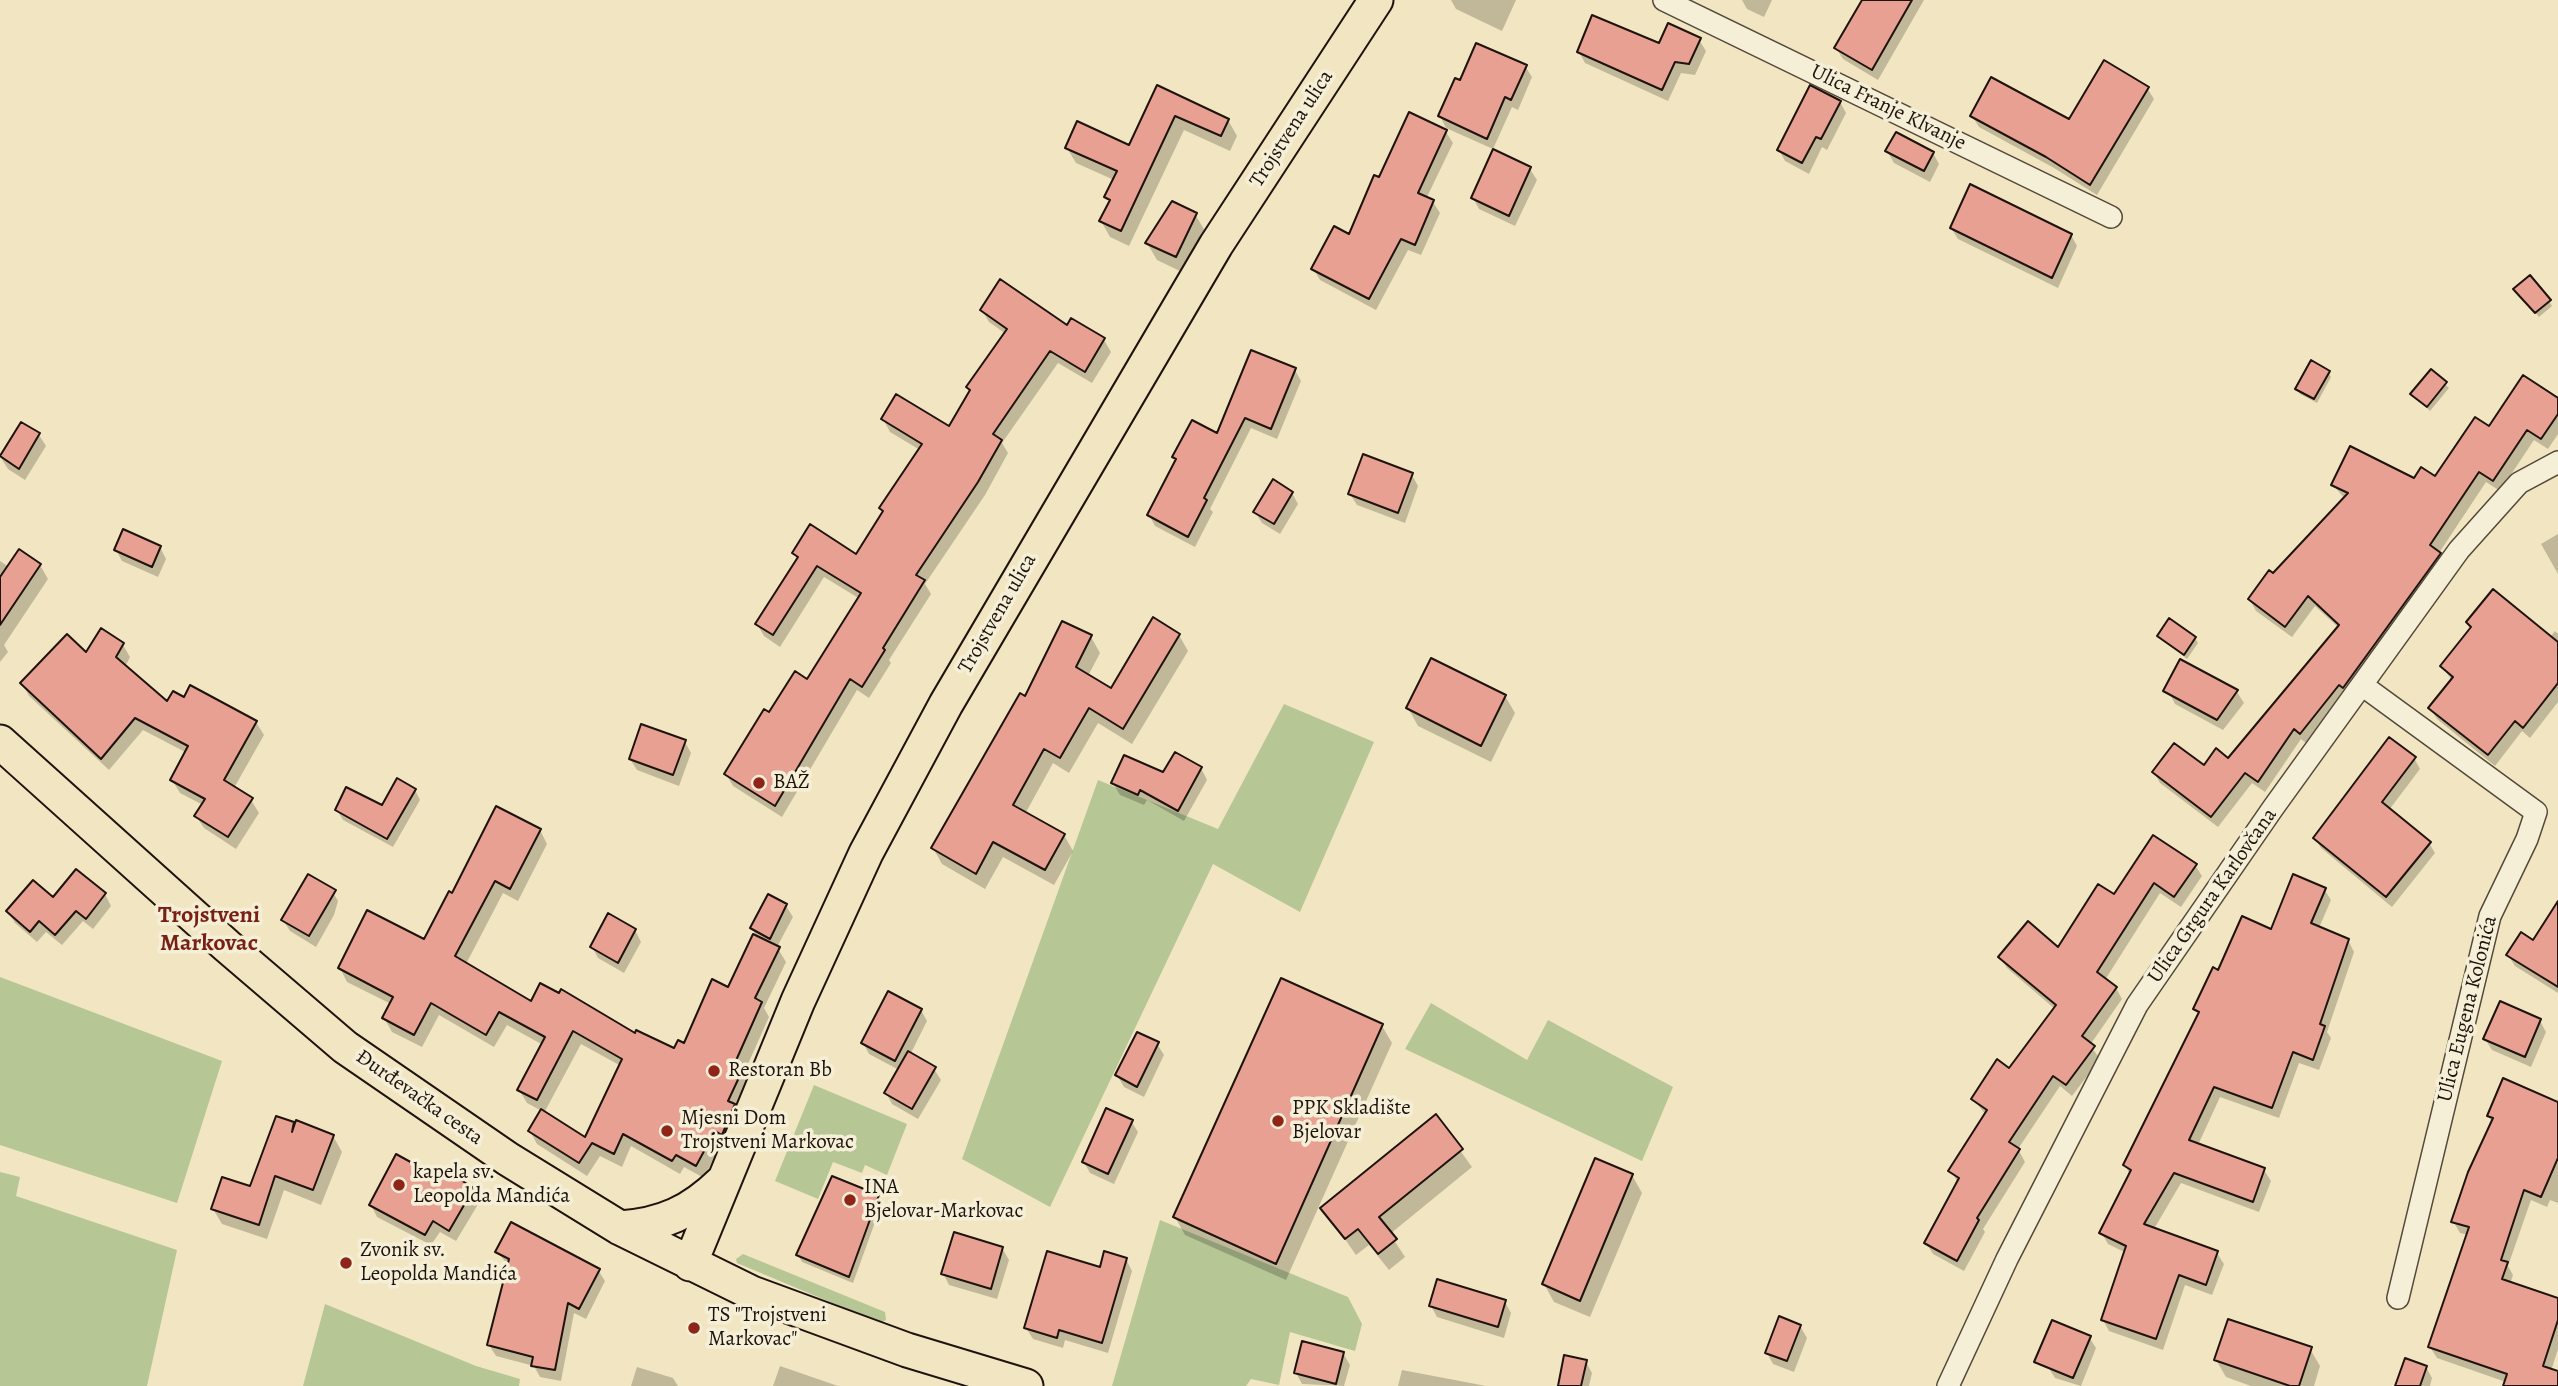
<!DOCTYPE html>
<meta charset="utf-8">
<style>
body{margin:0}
canvas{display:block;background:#f1e6c1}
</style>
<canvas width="2558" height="1386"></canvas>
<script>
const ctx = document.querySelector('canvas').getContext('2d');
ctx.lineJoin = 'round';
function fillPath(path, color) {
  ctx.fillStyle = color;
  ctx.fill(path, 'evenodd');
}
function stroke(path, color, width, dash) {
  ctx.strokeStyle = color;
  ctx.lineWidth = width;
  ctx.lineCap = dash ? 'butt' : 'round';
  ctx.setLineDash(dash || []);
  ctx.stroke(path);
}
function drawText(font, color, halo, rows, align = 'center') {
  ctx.font = font + ' Alegreya,serif';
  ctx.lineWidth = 7;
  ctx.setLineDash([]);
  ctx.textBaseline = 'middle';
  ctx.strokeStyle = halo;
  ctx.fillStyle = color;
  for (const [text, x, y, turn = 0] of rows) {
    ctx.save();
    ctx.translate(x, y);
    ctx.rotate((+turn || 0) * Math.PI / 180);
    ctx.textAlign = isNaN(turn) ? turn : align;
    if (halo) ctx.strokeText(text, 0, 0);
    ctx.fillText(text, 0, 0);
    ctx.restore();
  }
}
fillPath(new Path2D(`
 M1284,704L1374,742L1300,912L1213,864L1050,1207L962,1159L1098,780L1218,829Z
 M0,977L222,1061L177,1203L0,1145Z
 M1431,1003L1527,1060L1548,1020L1673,1087L1642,1161L1405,1049Z
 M814,1085L907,1124L887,1175L865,1165L862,1173L833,1162L818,1199L775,1181Z
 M0,1172L20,1177L16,1196L177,1250L147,1386H0Z
 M1160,1220L1348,1297L1362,1324L1355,1351L1290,1332L1279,1385L1251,1379L1246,1386H1112Z
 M743,1254L885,1312L886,1320L880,1323L737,1263L736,1259Z
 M325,1304L476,1366L520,1379L519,1386H303Z`), '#b7c695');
fillPath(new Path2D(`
 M1451,0H1516L1502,31L1456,9Z
 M1742,0H1772L1764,17L1747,9Z
 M1864,0H1924L1878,80L1843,59L1836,48Z
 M1699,40L1706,51L1695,75L1681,73L1668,101L1585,63L1579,52Z
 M1525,66L1532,77L1518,110L1512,107L1493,149L1446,128L1440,116L1461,82Z
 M1158,87L1228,120L1237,136L1230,151L1184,130L1129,246L1110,237L1101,221L1110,203L1106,197L1114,180L1076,163L1067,148L1130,147Z
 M2147,88L2154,99L2097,195L2054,168L1979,127L1972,116L2070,121Z
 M1840,102L1846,113L1827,150L1822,147L1809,174L1785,161L1779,150Z
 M1446,132L1453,143L1426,199L1433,202L1440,213L1421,255L1408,250L1376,310L1320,280L1313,268L1350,236L1380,179Z
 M1887,151L1933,153L1939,164L1930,182L1894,163Z
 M1530,169L1537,180L1515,226L1479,209L1473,198Z
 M1195,214L1205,231L1186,274L1157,260L1147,243Z
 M1951,228L2071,235L2077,246L2058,288L1958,239Z
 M2519,294L2549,301L2552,306L2539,317Z
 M982,310L1068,327L1104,340L1111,352L1092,383L1058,363L1002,443L1008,453L985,495L925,584L931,594L889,660L891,663L869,698L857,690L782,817L733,786L726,774L769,715L808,681L860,599L824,577L780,647L764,636L757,624L798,560L794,553L857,556L920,450L890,432L883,419L950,429L971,392L968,387L1006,334L989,322Z
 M1295,370L1301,381L1277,439L1251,428L1210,509L1213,512L1195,547L1155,526L1149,515L1177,461L1174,457L1218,435Z
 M2431,371L2449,388L2430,411L2413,394Z
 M2328,372L2331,377L2317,403L2300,394L2297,389Z
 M2558,400V434L2548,449L2534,440L2500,491L2486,482L2439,553L2446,566L2307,744L2301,739L2265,792L2252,783L2218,827L2160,783L2154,772L2205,768L2229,760L2339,628L2315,606L2292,637L2256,611L2250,600L2345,499L2333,485L2436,479L2490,429Z
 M21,424L39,435L46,446L25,480L8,469L1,458Z
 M1412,475L1418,486L1405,523L1357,505L1350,494Z
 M1292,493L1298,504L1280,534L1262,523L1255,512Z
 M2558,534V574L2541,544Z
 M160,547L166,559L158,577L122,561L116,550Z
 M0,561L9,567L40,565L48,579L4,645L8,652L0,662Z
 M2468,622L2550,637L2555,631L2558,634V702L2530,738L2522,731L2495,766L2437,719L2430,708L2452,681L2442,666L2472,629Z
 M1179,635L1188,651L1132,744L1098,723L1069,773L1053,763L1025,814L1064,835L1073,851L1054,885L1003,857L985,889L942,864L933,848L1026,699L1091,637L1100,653L1088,676L1112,690Z
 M2159,636L2195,638L2198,643L2187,659Z
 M123,645L130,657L125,667L168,704L184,700L256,722L264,735L234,788L251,800L259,813L236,849L204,828L196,816L203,805L180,793L172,780L187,753L143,730L109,770L29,696L22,683L86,655Z
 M2181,661L2237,692L2244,703L2223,730L2175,704L2169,692Z
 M1505,696L1515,713L1491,762L1418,726L1408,708Z
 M685,742L691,753L679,786L637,770L630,759Z
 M2414,758L2420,769L2389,810L2429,843L2435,853L2392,907L2321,848L2315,838Z
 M1201,768L1207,780L1184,821L1147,800L1144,805L1120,795L1113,783Z
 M415,790L420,800L393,847L343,820L337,810L382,807Z
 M540,830L547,844L518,901L503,893L466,964L532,1003L674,1050L685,1045L728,989L757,938L752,928L768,896L786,906L793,917L777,947L786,962L764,1008L769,1017L744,1073L750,1084L704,1178L684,1167L680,1174L631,1146L622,1167L600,1156L587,1176L537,1144L530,1131L542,1111L527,1103L519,1090L543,1045L507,1025L494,1047L439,1015L422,1047L392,1032L384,1018L391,1004L347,982L340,968L425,941L453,895ZM581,1044L621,1066L586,1140L544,1113Z
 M2195,865L2202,876L2181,907L2160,893L2105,980L2116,988L2122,999L2090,1045L2100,1059L2072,1096L2060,1086L2018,1149L2025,1162L1983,1229L1985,1232L1964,1271L1933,1254L1926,1243L1958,1183L1951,1171L1986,1115L1973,1099L2009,1070L2055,1009L2007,968L2000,957L2059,949L2114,897Z
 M331,889L338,901L334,915L316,947L290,931L283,920Z
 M2324,889L2331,900L2319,928L2348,940L2354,952L2327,1032L2331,1038L2319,1070L2299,1063L2279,1118L2220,1097L2198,1145L2264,1170L2271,1181L2259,1212L2181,1183L2154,1229L2217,1253L2224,1264L2212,1295L2185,1285L2163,1350L2109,1331L2103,1320L2126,1253L2108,1244L2101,1232L2130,1175L2125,1165L2199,1016L2195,1009L2219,972Z
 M105,894L111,906L93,929L83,921L62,945L46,932L37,942L15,923L8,912L54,900Z
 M2558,904V993L2515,966L2508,955L2534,942Z
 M635,930L641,942L624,973L598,958L592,947Z
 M921,1010L927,1021L910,1055L934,1069L941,1080L918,1119L892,1104L886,1093L899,1070L869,1054L863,1043Z
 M2540,1021L2546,1032L2531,1067L2492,1050L2485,1039Z
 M1382,1026L1392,1043L1286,1280L1185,1235L1175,1217Z
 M1157,1044L1164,1055L1144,1097L1124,1087L1117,1075Z
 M2558,1099V1203L2550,1200L2547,1207L2531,1200L2508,1266L2513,1275L2510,1284L2558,1300V1349L2551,1371L2558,1373V1386H2505L2506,1382L2437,1358L2430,1347L2468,1235L2460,1233L2453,1221L2493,1123L2488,1116L2557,1103Z
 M1436,1117L1472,1167L1390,1234L1405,1257L1389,1270L1369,1245L1356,1255L1323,1208Z
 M1131,1121L1138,1132L1114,1184L1090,1173L1084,1162Z
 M293,1124L295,1127L333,1136L342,1152L321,1205L284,1190L267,1239L222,1224L213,1209L251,1188Z
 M1632,1175L1642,1193L1590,1317L1554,1302L1544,1284Z
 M437,1178L473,1189L480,1201L456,1241L440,1232L431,1245L377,1217L371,1205Z
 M878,1196L882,1203L853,1283L802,1262L798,1255Z
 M1002,1248L1009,1260L997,1299L949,1285L943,1273Z
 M497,1252L598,1270L605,1281L586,1319L574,1313L561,1381L540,1377L534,1366L496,1356L489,1345L509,1266Z
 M1126,1259L1132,1271L1108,1353L1065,1340L1063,1348L1033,1339L1026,1328L1101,1269Z
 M1505,1302L1511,1313L1504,1338L1437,1317L1431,1306Z
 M1800,1326L1807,1338L1794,1372L1773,1364L1767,1353Z
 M2089,1337L2096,1348L2081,1386L2055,1378L2048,1367Z
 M2310,1349L2320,1366L2314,1386H2251L2226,1377L2216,1360Z
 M1343,1353L1350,1365L1344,1386L1302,1384L1296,1373Z
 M1586,1362L1592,1373L1589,1386H1560Z
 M780,1366L838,1386H773Z
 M637,1367L673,1378L678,1386H631Z
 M2426,1367L2432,1378L2430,1386H2397Z
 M1402,1370L1481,1385L1485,1386H1398Z`), '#0003');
const building = new Path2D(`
 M1862,0H1912L1872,70L1834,48Z
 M1592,15L1659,43L1668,23L1701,38L1689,64L1675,62L1662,90L1577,52Z
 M1476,43L1527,65L1511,100L1505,97L1487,139L1438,116L1455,78L1460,80Z
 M2104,60L2149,87L2090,185L2046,157L1970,116L1991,77L2069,119Z
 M1157,85L1229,119L1221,136L1175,116L1121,231L1099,221L1110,200L1104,197L1117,171L1065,148L1077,121L1129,145Z
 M1810,85L1841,101L1821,139L1816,137L1802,163L1777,150Z
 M1409,112L1447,130L1418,193L1434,200L1415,245L1401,239L1369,299L1311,269L1334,226L1349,234L1374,175L1379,177Z
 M1896,132L1934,152L1924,171L1885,151Z
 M1493,149L1531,167L1509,216L1471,198Z
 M1970,184L2072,234L2052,278L1950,228Z
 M1172,201L1197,213L1176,257L1145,243Z
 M2530,275L2551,300L2535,313L2513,289Z
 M1000,279L1067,325L1071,318L1105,338L1085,372L1050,351L993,434L1002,440L978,482L916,575L925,580L883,648L885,650L862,687L850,679L775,806L724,774L764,709L769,712L795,671L807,679L861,593L817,566L773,635L755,624L798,557L792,553L810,524L856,554L883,511L879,508L922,444L881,419L896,394L949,426L970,390L966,387L1007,329L980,310Z
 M1251,350L1296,368L1271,429L1245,418L1204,498L1207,500L1188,537L1147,515L1176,459L1172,457L1192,420L1217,433Z
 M2311,360L2330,371L2314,399L2295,389Z
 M2431,369L2447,382L2427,407L2410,394Z
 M2523,375L2558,398V414L2541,439L2527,430L2493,481L2479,472L2430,545L2441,553L2343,688L2339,685L2300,734L2294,729L2258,782L2245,773L2211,817L2152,772L2174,743L2204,765L2216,748L2228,758L2339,625L2308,596L2285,627L2248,599L2269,570L2273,573L2348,493L2331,485L2350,446L2414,478L2421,467L2435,476L2475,417L2489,426Z
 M21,422L40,433L19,469L0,456Z
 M1363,454L1413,473L1398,513L1348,494Z
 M1273,479L1293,492L1274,524L1253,512Z
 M123,529L161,546L152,567L114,550Z
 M19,549L41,564L0,625V577Z
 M2493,589L2558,642V683L2523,728L2515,721L2488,755L2428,708L2453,677L2440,666L2471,627L2466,622Z
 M1153,617L1180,634L1123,729L1089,708L1060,758L1044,749L1013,805L1065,834L1045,870L993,842L976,874L931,848L1020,693L1025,696L1062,621L1092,635L1076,667L1111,688Z
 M2169,618L2196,637L2184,655L2157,636Z
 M101,628L124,643L116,657L167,701L173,691L184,697L190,685L257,721L224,780L253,798L228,837L194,816L205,799L170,780L188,746L135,718L101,759L20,683L67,634L86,652Z
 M1431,658L1506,695L1481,746L1406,708Z
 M2180,659L2238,690L2217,720L2163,691Z
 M641,724L686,740L673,775L629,759Z
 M2389,737L2416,757L2382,802L2431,842L2386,897L2313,838Z
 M1175,752L1202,767L1178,811L1140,790L1138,795L1111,783L1124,755L1163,772Z
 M397,778L416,789L387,839L335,810L346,787L382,805Z
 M496,806L541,829L510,889L495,881L455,956L531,1001L540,983L559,993L561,989L635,1033L636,1030L674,1048L678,1040L684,1043L712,979L728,987L753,934L780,947L755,998L762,1002L734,1065L743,1069L728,1101L735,1104L722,1135L715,1131L696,1166L676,1155L672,1161L623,1134L614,1154L592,1143L579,1163L528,1131L541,1109L585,1137L622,1059L573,1031L537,1100L517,1090L545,1037L499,1012L486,1035L431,1003L414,1035L382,1018L393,997L338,968L367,910L424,939L449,891L452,893Z
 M2153,835L2197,864L2174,897L2154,883L2097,972L2117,987L2082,1036L2095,1046L2066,1085L2053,1076L2009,1142L2020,1149L1977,1218L1979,1220L1957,1261L1924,1243L1959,1178L1948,1171L1987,1110L1971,1099L1997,1059L2009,1068L2056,1005L1998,957L2028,921L2058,947L2098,884L2114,894Z
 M76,869L106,893L86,919L76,911L55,935L39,921L30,932L6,911L33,880L53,897Z
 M308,874L336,890L309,936L281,920Z
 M2293,874L2326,888L2311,923L2349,939L2320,1024L2325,1026L2313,1060L2293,1052L2272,1108L2214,1087L2189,1140L2265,1168L2253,1202L2174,1173L2144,1224L2218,1251L2206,1285L2179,1275L2156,1339L2101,1320L2126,1246L2099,1233L2131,1170L2123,1165L2199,1012L2193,1009L2213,967L2218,970L2242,916L2271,929Z
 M768,894L787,904L770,939L750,928Z
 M2558,901V987L2506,955L2521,932L2533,940Z
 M608,913L636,929L618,963L590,947Z
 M1281,978L1383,1024L1276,1264L1173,1217Z
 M888,991L922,1009L895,1061L861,1043Z
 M2500,1001L2541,1019L2525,1057L2483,1039Z
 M1137,1032L1159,1042L1137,1087L1115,1075Z
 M908,1051L936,1067L912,1109L884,1093Z
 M2503,1078L2558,1102V1158L2541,1197L2524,1190L2501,1260L2508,1262L2502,1279L2558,1298V1320L2543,1366L2558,1371V1386H2503L2507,1374L2428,1347L2469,1227L2451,1222L2468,1172L2493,1118L2487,1116Z
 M1106,1108L1133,1120L1108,1174L1082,1162Z
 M1436,1114L1463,1149L1379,1217L1397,1239L1378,1254L1358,1229L1345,1239L1320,1208Z
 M276,1116L294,1122L292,1132L296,1120L334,1135L313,1190L275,1176L259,1225L211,1209L222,1177L250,1186Z
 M396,1154L436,1176L441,1168L474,1188L449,1231L433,1221L425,1235L369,1205Z
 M1595,1158L1633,1174L1580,1301L1542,1284Z
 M832,1176L879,1195L849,1277L796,1255Z
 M511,1222L600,1269L579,1309L568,1303L555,1370L531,1366L533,1357L487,1345L509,1259L495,1252Z
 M954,1232L1003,1247L991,1289L941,1274Z
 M1047,1251L1100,1267L1104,1251L1127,1258L1102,1343L1059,1330L1057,1338L1024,1328Z
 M1437,1279L1506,1300L1498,1327L1429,1306Z
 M1779,1316L1801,1325L1787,1361L1765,1353Z
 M2228,1319L2312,1347L2299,1386H2290L2214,1360Z
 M2052,1320L2091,1336L2073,1378L2034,1362Z
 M1302,1341L1344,1352L1336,1384L1294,1373Z
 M1564,1355L1587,1360L1581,1386H1558Z
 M2405,1358L2427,1366L2420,1386H2395Z`);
fillPath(building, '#e8a093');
stroke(building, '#1f130e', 2);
const street = new Path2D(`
 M1664,0L2111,217
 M2362,685L2536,812L2527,839L2490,916L2398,1298
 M1948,1386L2007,1259L2137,1005L2273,808L2459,550L2519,483L2558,462`);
const primary = new Path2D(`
 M0,742L227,946L345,1047L508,1159L620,1228L752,1293L907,1350L1026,1386
 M620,1228C663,1225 691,1212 722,1182
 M690,1264L798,1001L866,853L946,704L1216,245L1376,0`);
stroke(street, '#54483b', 24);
stroke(primary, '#1f130e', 37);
stroke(street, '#f6efd7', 21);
stroke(primary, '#f1e6c1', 33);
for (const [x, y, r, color] of [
 [759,783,7,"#8f2418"],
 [714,1071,7,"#8f2418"],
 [1278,1121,7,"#8f2418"],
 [667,1131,7,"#8f2418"],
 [399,1185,7,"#8f2418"],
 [850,1200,7,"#8f2418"],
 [346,1263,7,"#8f2418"],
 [694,1328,7,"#8f2418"]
]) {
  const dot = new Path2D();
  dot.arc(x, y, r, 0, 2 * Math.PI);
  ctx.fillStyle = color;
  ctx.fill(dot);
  stroke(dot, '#f6efd7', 2.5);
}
drawText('21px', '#1f130e', '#f6efd7', [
 ["Ulica Franje Klvanje",1888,108,26],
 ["Trojstvena ulica",1292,129,-57],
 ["Trojstvena ulica",998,614,-60],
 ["Ulica Grgura Karlovčana",2213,896,-55],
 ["Ulica Eugena Kolonića",2468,1009,-76],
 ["Đurđevačka cesta",419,1098,35]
]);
drawText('21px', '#1f130e', '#f6efd7', [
 ["BAŽ",773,783],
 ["Restoran Bb",728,1071],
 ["PPK Skladište",1292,1109],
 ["Bjelovar",1292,1133],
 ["Mjesni Dom",681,1119],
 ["Trojstveni Markovac",681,1143],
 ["kapela sv.",413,1173],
 ["Leopolda Mandića",413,1197],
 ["INA",864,1188],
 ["Bjelovar-Markovac",864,1212],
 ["Zvonik sv.",360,1251],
 ["Leopolda Mandića",360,1275],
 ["TS \"Trojstveni",708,1316],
 ["Markovac\"",708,1340]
], 'left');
drawText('bold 24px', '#7a1f14', '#f6efd7', [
 ["Trojstveni",209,916],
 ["Markovac",209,944]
]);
</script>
